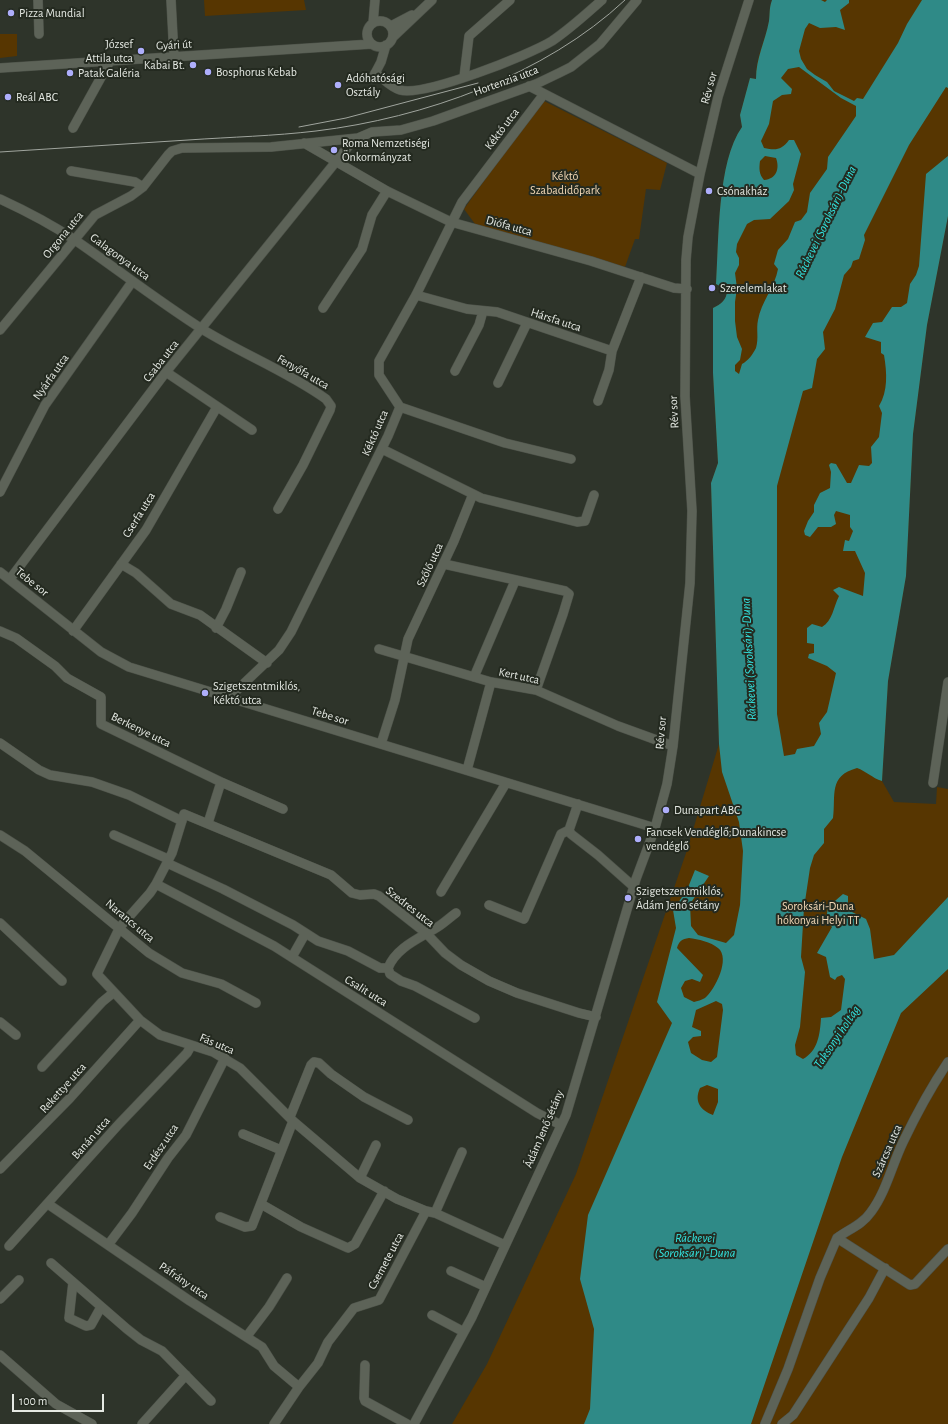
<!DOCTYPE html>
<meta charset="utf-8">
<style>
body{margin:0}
#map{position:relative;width:948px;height:1424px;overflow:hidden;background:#2e342a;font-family:"Alegreya Sans",sans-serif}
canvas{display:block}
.scale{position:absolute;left:12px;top:1394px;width:92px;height:18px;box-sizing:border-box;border:2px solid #e5e9e3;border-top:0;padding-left:5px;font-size:12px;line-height:14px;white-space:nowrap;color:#e5e9e3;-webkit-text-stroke:3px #242a20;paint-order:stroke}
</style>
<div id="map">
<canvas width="948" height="1424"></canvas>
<div class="scale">100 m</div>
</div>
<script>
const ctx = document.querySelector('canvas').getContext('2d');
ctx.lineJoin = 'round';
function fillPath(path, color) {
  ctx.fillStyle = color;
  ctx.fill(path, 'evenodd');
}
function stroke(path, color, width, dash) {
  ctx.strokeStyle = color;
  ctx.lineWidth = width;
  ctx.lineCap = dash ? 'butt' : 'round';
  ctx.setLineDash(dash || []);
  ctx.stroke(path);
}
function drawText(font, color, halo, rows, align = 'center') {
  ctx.font = font + ' "Alegreya Sans",sans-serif';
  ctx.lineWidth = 4;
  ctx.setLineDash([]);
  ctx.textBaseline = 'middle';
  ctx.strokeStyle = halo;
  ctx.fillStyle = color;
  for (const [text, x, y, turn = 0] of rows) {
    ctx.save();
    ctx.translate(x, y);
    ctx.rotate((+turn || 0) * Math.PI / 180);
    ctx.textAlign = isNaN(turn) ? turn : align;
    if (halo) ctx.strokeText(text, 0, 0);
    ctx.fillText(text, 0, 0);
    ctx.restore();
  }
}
fillPath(new Path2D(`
 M204,0H304L306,10L205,16Z
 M772,0H948V216L927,325L913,434L906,576L888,681L882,781L894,802L936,804L937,787L948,789V1424H452L487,1364L576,1174L686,853L719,744L711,483L718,463L713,373V308C721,304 727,300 727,290L716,284C719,240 717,162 742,127L740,115L750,78L756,79C755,58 765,42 769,21C770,14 769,8 772,0Z
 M0,34H17V56L0,58Z
 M542,100L667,163L660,190L646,189L639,239H635L625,267L475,224L464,209Z`), '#573601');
fillPath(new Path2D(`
 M772,0H821L825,2L827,0H849V3L840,10L845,30L836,27L820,28L809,23L805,29L799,51L801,59L807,69L815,75L827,82L834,91L854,101L857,98L863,99L898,43L907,24L922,0H948V88L946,87L909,145L864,235L865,240L859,259L853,261L851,267L844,275L835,309L823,332L825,349L817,359L812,388L803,391L777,486V714L784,756L795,754L797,749L814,746L821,734L819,723L827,712L836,673L827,666L808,658L809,654L814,653V644L807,643V628L812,624L822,627C833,620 833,608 839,596L833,590L839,587L863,596L865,573L855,551H843L845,540L849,541L853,531L850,527V515L836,511L834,515L836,524L831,527H818L810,537L805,535L804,531L808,521L814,512V505L820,493L830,488L831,472L829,465L831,463L836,464L847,483H851L859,465L869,466L872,463L871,447L879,437L882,413L879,406C888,391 887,373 884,355L881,353V342L865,337L873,323L882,322L892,307H901L907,303L910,284L916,275L919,266L926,174L948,156V216L927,325L913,434L906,576L888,681L882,781C872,778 866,771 857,768C828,776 836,795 833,818L824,829V843L814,855L810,868L804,908L801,957L805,972L800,1027L795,1045L796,1055L803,1059C818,1051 820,1034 821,1018L831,1017L841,1010L845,979L842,975L837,977L835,980L830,977L826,957L817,953L832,927L826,920L828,907L843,894L848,896V910L866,919L870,929L874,959L894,955L948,897V969L901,1013L842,1157L751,1424H584L590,1409L594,1329L580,1279L588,1215L672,1023L657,1002L676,928L673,910L687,890L695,870L709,876L690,904L691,926L698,935L726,943L734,935L740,905L743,851L739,822L722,772L719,744L711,483L718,463L713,373V308C721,304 727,300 727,290L716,284C719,240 717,162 742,127L740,115L750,78L756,79C756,58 765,42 769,21C770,14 769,8 772,0ZM799,67L841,98L856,106V116L828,157L827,169L810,193L807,212L801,220L795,222L788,239L778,250L774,264L778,269C775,287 761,302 758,320C756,329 759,338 756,348C753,354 748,361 742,364L739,374L735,371V365L740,360L742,349L737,337L735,321V302L737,288L735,273L739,265V258L736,252L737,244L747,224L754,220L770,219L789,201L794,190L793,184L801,154L794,140H789C781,151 775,150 764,148L761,141L769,124L773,101L782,95L791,94L792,89L781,78L788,69ZM765,156L776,158C780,169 776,179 764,180C759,174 759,169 760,161ZM689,938C698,939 711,942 718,948C731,958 715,990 705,998C702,1000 697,1001 694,1002L684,997L681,988L685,981L692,979L700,982L703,975L677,948C679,941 682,939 689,938ZM716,1001L722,1004L723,1010L717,1057L711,1062L702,1060L691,1053L688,1042L693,1037L701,1036V1031L692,1027L696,1010ZM707,1085L718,1089V1102L713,1115C700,1110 694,1101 700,1088Z`), '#2f8a87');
const minor = new Path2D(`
 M38,0L39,34
 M171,0L174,56
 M367 34a13 13 0 1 1 26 0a13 13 0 1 1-26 0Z
 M373,23L375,0
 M391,26L412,15
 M393,37L432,0
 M0,68L372,44
 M375,73C383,78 390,87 400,90C424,97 529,55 552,41C570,29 586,14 602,0
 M464,77L469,36L510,0
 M372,79L381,62L386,45
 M529,86L700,174
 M73,128L110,61
 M304,143L387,191L451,222L591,261L674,288L687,289
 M71,171L135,182L143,187
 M0,199C26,211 51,224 75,240C117,269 158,301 202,329C242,354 287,371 326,399L331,406L330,410L303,465L278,509
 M416,295L467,309L497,312L612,351L641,277
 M323,308L362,249L372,215L387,191
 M0,330L95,215L131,196L143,187L168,155L172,151L182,148L271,147L358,138
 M455,371L479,325L483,311
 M166,372L252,430
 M498,383L527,323
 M598,401L609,370L612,351
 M400,407L505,443L571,459
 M0,492L45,405L132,282
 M473,494L481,498L577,522L585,521L594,495
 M121,564L136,573L171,604L200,615L267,663
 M444,564L565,591L569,594L563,614L536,690
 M0,572L101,652L129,667L655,828
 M10,579L166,372L351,143L358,138L372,132L401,130L433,121L536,84L559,73L571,67L600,44L637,0
 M216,628L226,609L241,572
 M0,631L16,638L55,666L67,678L101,697V724L221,782L283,809
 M73,631L146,530L217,407
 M379,649L491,682L536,690L618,726L673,746
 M474,677L515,581
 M231,698L237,690L279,650L291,632L388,436L400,407L379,375V361L416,295L462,202L544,94
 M0,743L39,770L50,775L92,782L129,795L182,821
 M381,744L395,700L408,639L454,541L473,494L382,449
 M467,770L491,682
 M933,783L948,682
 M578,804L569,830L571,834L598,855L634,887
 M208,823L221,782
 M0,835L25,851L149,953L182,973L221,984L256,1003
 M114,835L168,859
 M167,863L223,889L293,925L318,941L348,951L380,968H388L390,974L401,981L415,986L475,1018
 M156,884L274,946L537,1113L561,1125
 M441,892L506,783
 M489,905L524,919L561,834L569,830
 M0,923L62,981
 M292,957L305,934
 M388,968C396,948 418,939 436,928C443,924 449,918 456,913
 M0,1022L16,1035
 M42,1067L102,1002L113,993
 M290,1117L311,1065L314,1062L319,1063L331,1074L364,1097L408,1120
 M243,1134L281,1150
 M0,1169L70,1098L140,1020
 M360,1178L376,1145
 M48,1204L190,1301L262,1347L274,1366L299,1387
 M261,1204L301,1227L348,1248L355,1244L384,1191
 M435,1213L462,1152
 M220,1217L245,1227L252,1226L293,1121
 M837,1238C849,1229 862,1225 871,1212C886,1192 892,1165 903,1142C916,1115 931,1087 948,1062
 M837,1238L910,1285L915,1284L948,1249
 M108,1245L132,1213L168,1158L186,1135L225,1058
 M505,1245L435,1213L426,1211L397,1199L360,1178L293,1121L240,1068L213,1052L160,1035L140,1020L97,974L120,927L150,893L156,884L172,853L184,814L331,875L352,893L360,895L374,894L379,896L426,933L445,953L461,965L489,981L517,993L579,1013L596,1017
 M9,1246L119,1124L187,1053L191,1046
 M51,1263L127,1329L141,1340L162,1351L211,1401
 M451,1271L486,1287
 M73,1282L69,1318L86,1326L91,1325L101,1307
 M0,1299L19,1280
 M432,1315L464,1332
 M247,1336L269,1307L287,1278
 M0,1355L56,1404L92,1424
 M365,1365L364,1398L365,1401L407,1424
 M142,1424L186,1375
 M274,1424L299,1387L318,1363L328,1342L354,1308L379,1300L426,1211
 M414,1424L472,1317L566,1115L636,879L655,828L667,784L673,746L690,583L692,511L685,396L686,260L688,237L700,174L718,97L749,0
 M765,1424L788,1369L820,1278L837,1238
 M782,1424L793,1415L869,1298L885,1268`);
stroke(minor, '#4c5148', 10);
stroke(minor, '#5d6358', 9);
stroke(new Path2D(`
 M299,127L346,118L478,83
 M0,152C63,148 125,144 188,140C231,137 274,136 316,131C424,118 545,75 625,0`), '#a0a59e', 1);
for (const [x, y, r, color] of [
 [11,13,4,"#aeaefb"],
 [141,51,4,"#aeaefb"],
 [193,65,4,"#aeaefb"],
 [208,72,4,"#aeaefb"],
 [70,73,4,"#aeaefb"],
 [338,85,4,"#aeaefb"],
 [8,97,4,"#aeaefb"],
 [334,150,4,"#aeaefb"],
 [709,191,4,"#aeaefb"],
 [712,288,4,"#aeaefb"],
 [205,693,4,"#aeaefb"],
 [666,810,4,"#aeaefb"],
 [638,839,4,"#aeaefb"],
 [628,898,4,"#aeaefb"]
]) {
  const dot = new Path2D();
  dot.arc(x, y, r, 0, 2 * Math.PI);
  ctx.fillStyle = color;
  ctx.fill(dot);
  stroke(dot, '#242a20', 1.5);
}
drawText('12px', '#e5e9e3', '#242a20', [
 ["Pizza Mundial",19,13],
 ["József",133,44,"right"],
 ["Attila utca",133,58,"right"],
 ["Kabai Bt.",185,65,"right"],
 ["Bosphorus Kebab",216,72],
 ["Patak Galéria",78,73],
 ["Adóhatósági",346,78],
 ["Osztály",346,92],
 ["Reál ABC",16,97],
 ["Roma Nemzetiségi",342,143],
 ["Önkormányzat",342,157],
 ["Csónakház",717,191],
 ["Szerelemlakat",720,288],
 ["Szigetszentmiklós,",213,686],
 ["Kéktó utca",213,700],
 ["Dunapart ABC",674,810],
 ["Fancsek Vendéglő;Dunakincse",646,832],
 ["vendéglő",646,846],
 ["Szigetszentmiklós,",636,891],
 ["Ádám Jenő sétány",636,905]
], 'left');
drawText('12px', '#e5e9e3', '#242a20', [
 ["Gyári út",174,45,-3],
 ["Hortenzia utca",506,81,-20],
 ["Rév sor",709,88,-74],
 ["Kéktó utca",502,129,-53],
 ["Diófa utca",509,226,15],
 ["Orgona utca",63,235,-51],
 ["Galagonya utca",120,257,36],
 ["Hársfa utca",556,320,18],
 ["Csaba utca",161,361,-52],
 ["Fenyőfa utca",303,372,30],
 ["Nyárfa utca",51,377,-55],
 ["Rév sor",674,412,-93],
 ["Kéktó utca",375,433,-66],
 ["Cserfa utca",139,515,-58],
 ["Szőlő utca",430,565,-65],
 ["Tebe sor",32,582,39],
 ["Kert utca",519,676,12],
 ["Tebe sor",330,716,17],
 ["Berkenye utca",141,730,26],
 ["Rév sor",661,733,-85],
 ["Szedres utca",410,907,38],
 ["Narancs utca",130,921,40],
 ["Csalit utca",366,991,32],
 ["Fás utca",217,1044,23],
 ["Rekettye utca",63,1088,-48],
 ["Ádám Jenő sétány",544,1129,-67],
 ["Banán utca",91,1138,-49],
 ["Erdész utca",161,1147,-56],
 ["Szárcsa utca",887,1151,-66],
 ["Csemete utca",386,1261,-62],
 ["Páfrány utca",184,1281,34]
]);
drawText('12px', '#f4d9b7', '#242a20', [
 ["Kéktó",565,176],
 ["Szabadidőpark",565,190],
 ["Soroksári-Duna",818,906],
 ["hókonyai Helyi TT",818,920]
]);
drawText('italic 13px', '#32e4e0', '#242a20', [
 ["Ráckevei (Soroksári)-Duna",826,222,-64],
 ["Ráckevei (Soroksári)-Duna",749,659,-93],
 ["Taksonyi holtág",837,1037,-56],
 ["Ráckevei",695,1238],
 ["(Soroksári)-Duna",695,1253]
]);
</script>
